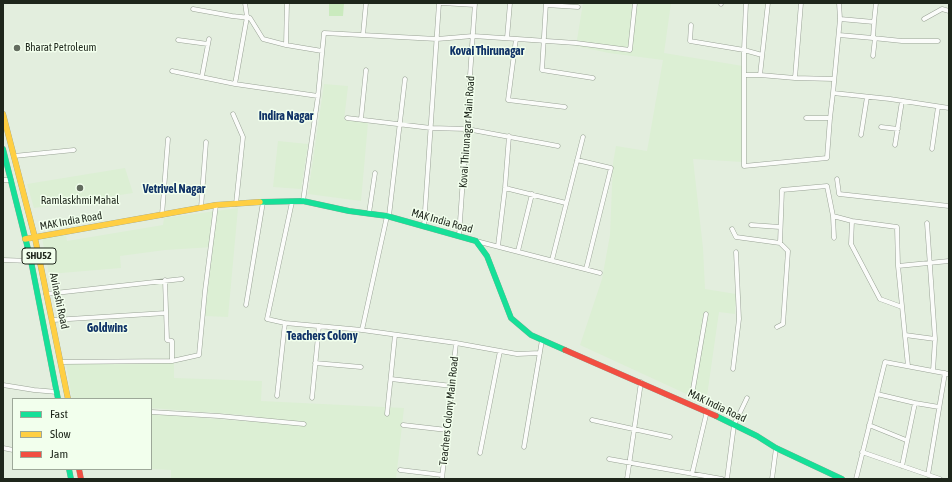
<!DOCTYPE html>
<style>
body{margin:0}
#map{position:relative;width:952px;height:482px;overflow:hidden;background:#e3eede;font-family:"Asap Condensed",sans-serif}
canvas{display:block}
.frame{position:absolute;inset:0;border:4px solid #1e261b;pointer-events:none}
.legend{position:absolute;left:12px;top:398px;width:140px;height:72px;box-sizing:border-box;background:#f2ffed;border:1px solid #9da899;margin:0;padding:5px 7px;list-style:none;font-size:12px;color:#1e261b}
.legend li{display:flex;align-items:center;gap:8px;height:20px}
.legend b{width:20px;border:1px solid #9da899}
</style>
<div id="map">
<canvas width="952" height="482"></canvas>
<div class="frame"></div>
<ul class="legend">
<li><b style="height:5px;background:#16e098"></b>Fast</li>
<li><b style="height:5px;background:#ffcf43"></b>Slow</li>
<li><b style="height:5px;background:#f24e42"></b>Jam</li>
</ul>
</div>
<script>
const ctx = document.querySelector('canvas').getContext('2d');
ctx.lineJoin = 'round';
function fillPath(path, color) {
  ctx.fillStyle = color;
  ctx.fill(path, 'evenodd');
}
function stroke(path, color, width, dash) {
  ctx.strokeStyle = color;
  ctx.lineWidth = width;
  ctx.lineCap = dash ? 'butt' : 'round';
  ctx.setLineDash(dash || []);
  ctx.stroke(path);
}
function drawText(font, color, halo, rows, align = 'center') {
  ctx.font = font + ' "Asap Condensed",sans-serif';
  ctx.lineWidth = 3;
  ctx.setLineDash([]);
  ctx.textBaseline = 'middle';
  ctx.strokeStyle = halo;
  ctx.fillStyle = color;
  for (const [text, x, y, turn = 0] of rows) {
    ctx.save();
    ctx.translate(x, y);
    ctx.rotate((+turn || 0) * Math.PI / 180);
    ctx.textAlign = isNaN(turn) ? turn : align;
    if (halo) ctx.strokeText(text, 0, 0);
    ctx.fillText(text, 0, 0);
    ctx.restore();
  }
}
fillPath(new Path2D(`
 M583,3H671L664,53L743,66V162L693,159L703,248L705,289L736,294L735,314L719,312L706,403L580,345L602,279L610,235L613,163L616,146L647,151L663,60L609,53L576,46Z
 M324,84L348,86L344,120L368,123L361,201L308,194Z
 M278,141L308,144L301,189L273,187Z
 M125,168L133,193L34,208L27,184Z
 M238,208L228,317L205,316L213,247L165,250L120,256L121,268L49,274L42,238L66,235L67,241L163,225L164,218Z
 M66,363H174V378L262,381L261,401L404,408L396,479L171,478V470L151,469V414L256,422V416L151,408V399H72Z`), '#dcefd4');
fillPath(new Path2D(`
 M329,3H344L343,16H329Z`), '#caeabe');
const street = new Path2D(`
 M442,3L475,5
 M546,3L542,70L593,78
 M768,3L760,75L795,78L834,79
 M839,3L840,19L833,93L890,99L949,108
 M721,4V3
 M546,5L578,7
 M193,9L232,16L250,18L263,39L286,45L322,51
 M840,19L874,22L876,3
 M924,19L942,9L949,11
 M691,25L690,41L744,50L746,3
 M363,35L366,3
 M839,35L873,38L874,22
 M507,38L510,3
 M873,38L902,41H938
 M516,39L508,100L565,107
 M178,40L208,44
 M286,45L287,3
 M762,55L744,50V166L827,158L830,118L833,93
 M873,56L875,38
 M172,71L235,84L318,96
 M745,75H760
 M202,76L209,39
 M795,78L801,3
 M235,84L247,17L245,3
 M233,114L243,137L236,204
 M347,118L431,128L467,129L558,146
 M806,118H830
 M361,119L366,70
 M881,127L898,129
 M861,135L867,97
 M895,145L902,101
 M932,149L938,107
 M14,156L74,150
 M577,160L611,168L586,269
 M837,179L839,194L949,206
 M3,180H11
 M505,188L566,203
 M303,201L318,96L324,33L437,39L473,36L576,43L630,50L635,3
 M292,202L267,319L285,323L362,330L456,343L442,479
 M201,208L206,142
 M369,213L375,173
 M162,215L168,139
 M389,216L405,79
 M833,216L852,221L897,227L898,266L908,366
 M852,221L851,244L880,299L902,307
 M751,225L780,227
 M424,226L439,3
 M732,229L736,237L780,243
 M459,236L475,3
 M476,241L600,273
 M498,246L505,188L509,136
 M518,251L532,194
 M3,260L31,261
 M552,260L583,137
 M898,266L949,261
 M165,280L167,340L172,341V361
 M46,294L182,279
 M246,305L263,202
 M53,320L166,313
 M777,327L783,324L788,251L780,243L782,190L827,186L833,216L834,238
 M362,330L387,216
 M905,335L935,339L927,223
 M456,343L517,354L540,353
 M61,362L172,361L199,355L205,291L216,205
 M315,363L361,367
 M733,369L739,319L736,252
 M933,371L935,339
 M391,379L452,386
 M3,385L34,390L57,392
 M693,389L706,314
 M877,394L915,403L939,407
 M277,396L285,323
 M312,398L319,326
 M151,412L219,416L304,424
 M387,414L395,335
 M592,420L670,437
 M403,425L447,430
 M869,425L906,440
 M524,447L542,340
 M3,448L13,450
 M862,452L940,479
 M480,453L500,351
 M609,459L722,479
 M902,466L915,403
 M400,470L442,475
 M692,474L707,411
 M928,475L945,373
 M627,479L641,382
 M727,479L734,425L747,398
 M772,479L776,448
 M856,479L885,362L949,374`);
const fast = new Path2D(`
 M3,149L31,261L58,399
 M260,202L303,201L349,211L387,216L476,241L487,256L511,318L531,335L565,350
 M716,416L757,436L776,448L842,479
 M69,469L71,479`);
const slow = new Path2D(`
 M3,114L35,238L68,399
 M25,239L216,205L260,202`);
const jam = new Path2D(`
 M565,350L716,416
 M79,469L81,479`);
stroke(street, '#99a295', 5);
stroke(fast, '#99a295', 6);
stroke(slow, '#99a295', 6);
stroke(jam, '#99a295', 6);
stroke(street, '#fbfcfa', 4);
stroke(fast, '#16e098', 5.5);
stroke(slow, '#ffcf43', 5.5);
stroke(jam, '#f24e42', 5.5);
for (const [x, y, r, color] of [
 [17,48,4,"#636c5f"],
 [80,188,4,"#636c5f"]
]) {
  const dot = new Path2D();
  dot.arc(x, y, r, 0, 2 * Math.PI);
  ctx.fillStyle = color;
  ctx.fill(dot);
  stroke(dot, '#f2ffed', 1.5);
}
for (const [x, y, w] of [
 [39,256,34]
]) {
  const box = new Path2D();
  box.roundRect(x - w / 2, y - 8, w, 16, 3);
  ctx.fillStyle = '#f2ffed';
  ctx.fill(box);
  stroke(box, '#1e261b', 1);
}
drawText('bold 10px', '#1e261b', null, [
 ["SHU52",39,256]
]);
drawText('11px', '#1e261b', '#f2ffed', [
 ["Bharat Petroleum",25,48],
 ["Ramlaskhmi Mahal",80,201,"center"]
], 'left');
drawText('11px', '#1e261b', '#f2ffed', [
 ["Kovai Thirunagar Main Road",467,132,-86],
 ["MAK India Road",71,221,-10],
 ["MAK India Road",442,221,16],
 ["Avinashi Road",59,301,78],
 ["MAK India Road",717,406,25],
 ["Teachers Colony Main Road",449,411,-84]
]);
drawText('bold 12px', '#0f3266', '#f2ffed', [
 ["Kovai Thirunagar",487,51],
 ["Indira Nagar",286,116],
 ["Vetrivel Nagar",174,189],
 ["Goldwins",107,328],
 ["Teachers Colony",322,336]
]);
</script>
